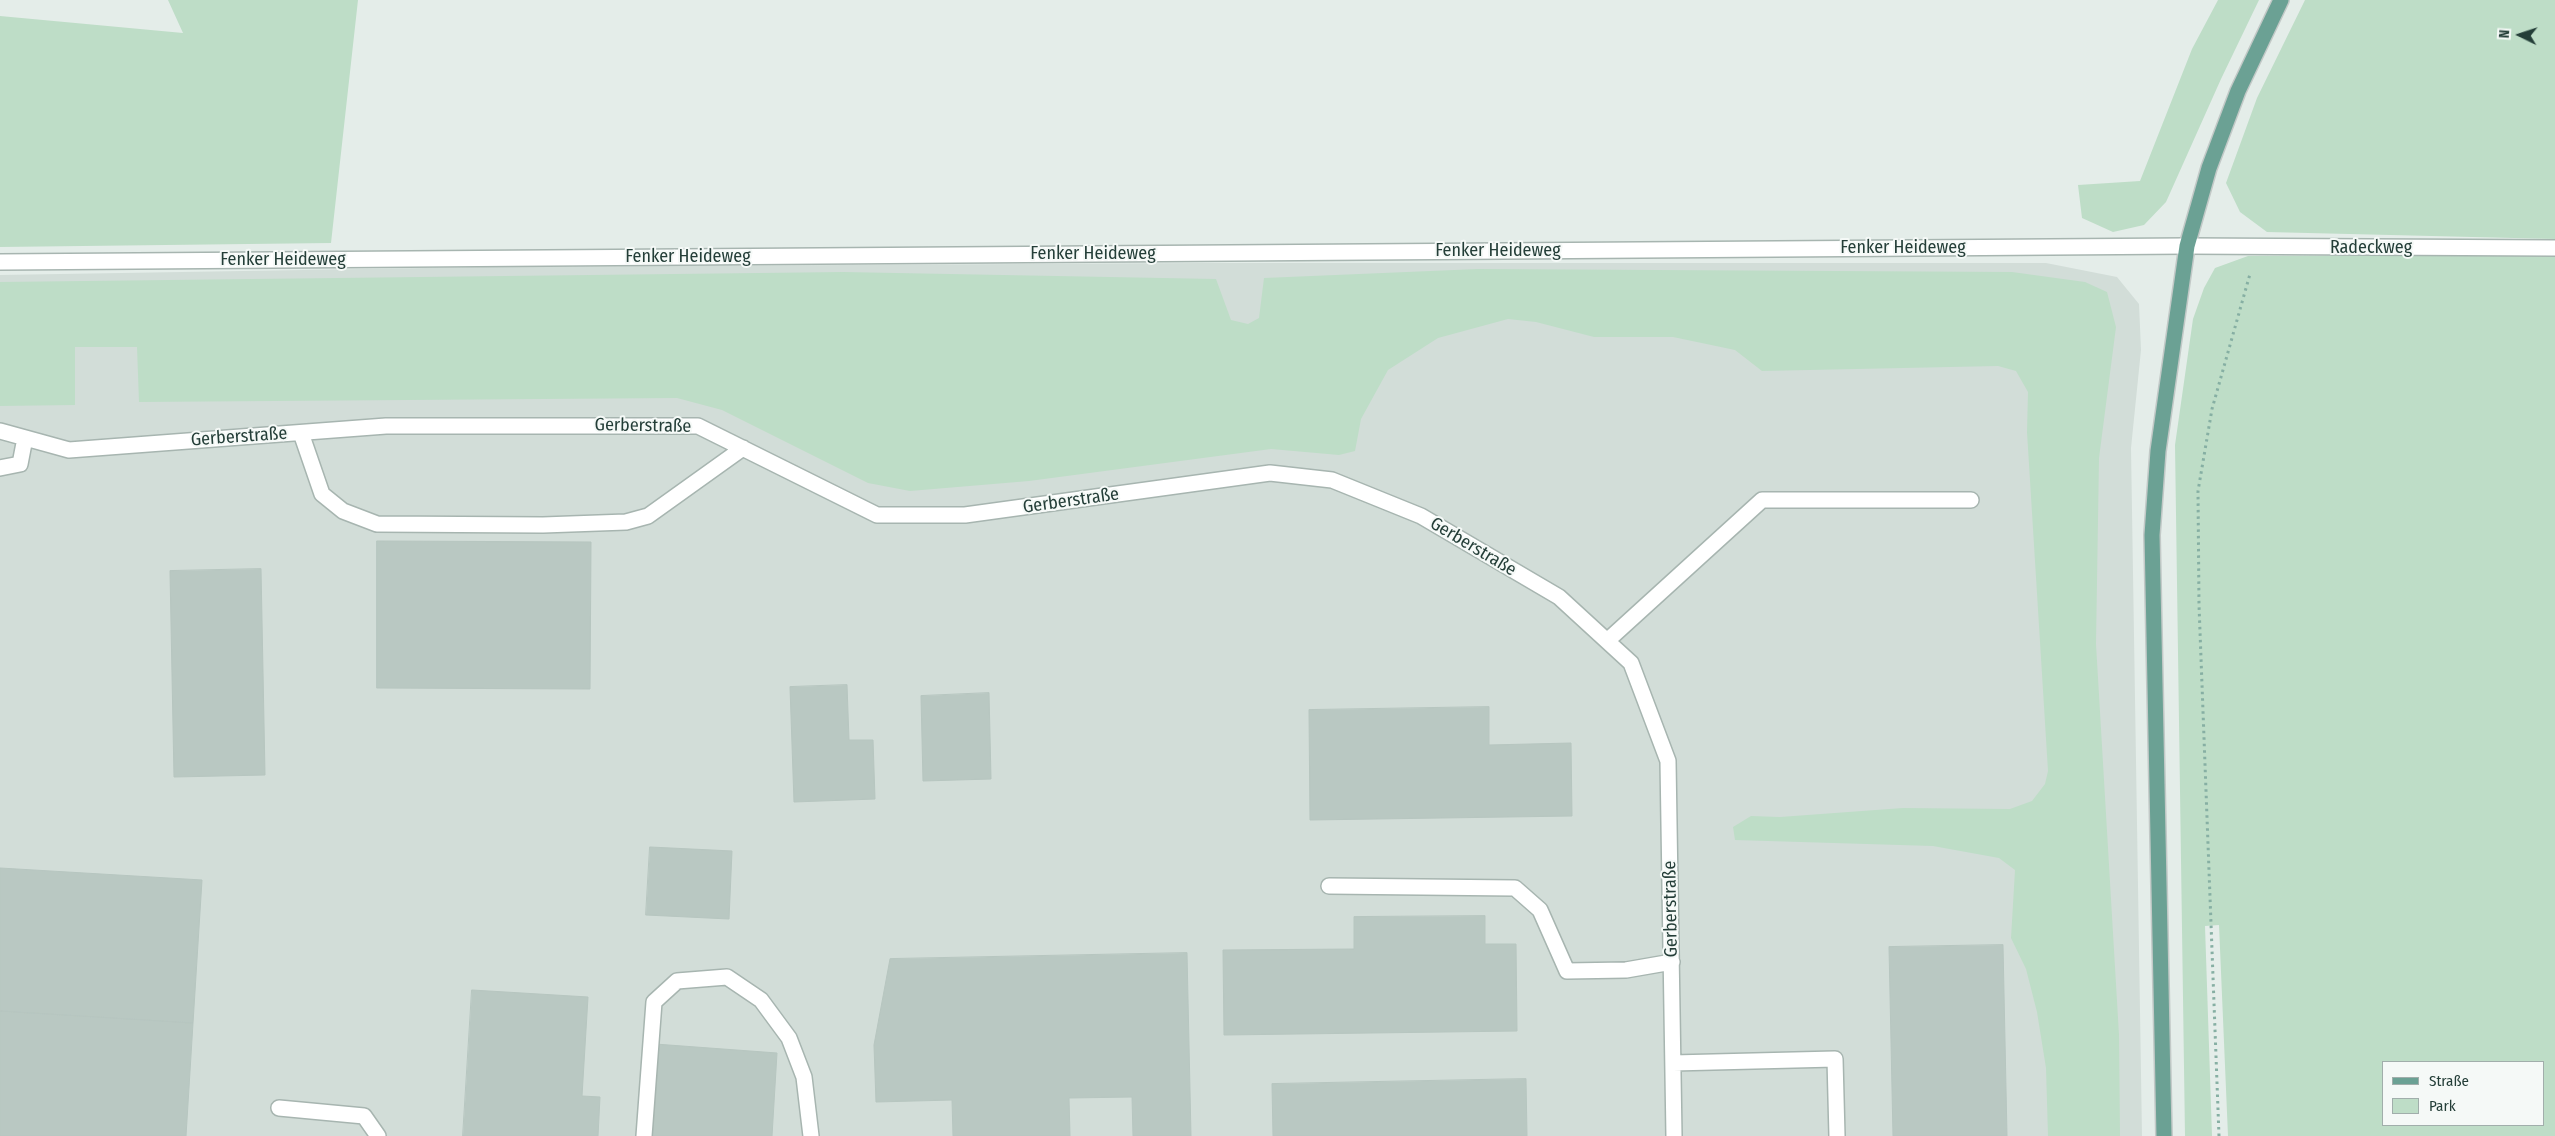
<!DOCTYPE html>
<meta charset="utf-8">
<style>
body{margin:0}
#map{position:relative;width:2555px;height:1136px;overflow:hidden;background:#e4ede9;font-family:"Fira Sans Condensed",sans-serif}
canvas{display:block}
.legend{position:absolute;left:2382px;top:1061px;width:162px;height:65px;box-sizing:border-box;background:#f5f9f7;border:1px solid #a1aeab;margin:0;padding:6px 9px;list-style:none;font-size:15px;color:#243e38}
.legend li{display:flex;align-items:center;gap:10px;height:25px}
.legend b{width:25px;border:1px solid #a1aeab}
.north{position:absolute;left:2495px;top:10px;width:50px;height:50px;-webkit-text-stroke:4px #f5f9f7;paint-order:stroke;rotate:274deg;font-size:14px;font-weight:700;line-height:20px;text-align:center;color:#243e38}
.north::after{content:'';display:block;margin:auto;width:18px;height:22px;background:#243e38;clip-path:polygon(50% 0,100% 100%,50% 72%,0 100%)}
</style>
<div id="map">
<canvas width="2555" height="1136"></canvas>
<ul class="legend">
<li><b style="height:6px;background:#6ba194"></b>Straße</li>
<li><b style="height:14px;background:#beddc7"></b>Park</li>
</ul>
<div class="north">N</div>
</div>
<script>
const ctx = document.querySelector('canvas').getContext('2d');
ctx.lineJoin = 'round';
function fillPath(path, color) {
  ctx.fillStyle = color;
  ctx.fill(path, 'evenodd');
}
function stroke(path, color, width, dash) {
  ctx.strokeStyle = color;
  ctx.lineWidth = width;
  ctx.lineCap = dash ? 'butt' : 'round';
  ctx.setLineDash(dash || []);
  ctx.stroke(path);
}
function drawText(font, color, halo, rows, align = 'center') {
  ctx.font = font + ' "Fira Sans Condensed",sans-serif';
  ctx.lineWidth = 4;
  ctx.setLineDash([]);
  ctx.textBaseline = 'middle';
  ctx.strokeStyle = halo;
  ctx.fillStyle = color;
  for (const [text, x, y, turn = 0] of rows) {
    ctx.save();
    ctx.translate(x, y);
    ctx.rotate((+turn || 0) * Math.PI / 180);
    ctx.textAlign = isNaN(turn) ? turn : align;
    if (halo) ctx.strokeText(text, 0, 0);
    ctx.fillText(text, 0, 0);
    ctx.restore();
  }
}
fillPath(new Path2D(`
 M1201,263H2046L2117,277L2139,304L2141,350L2131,448L2142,1136H0V275L486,267Z`), '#d2ddd8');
fillPath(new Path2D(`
 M168,0H358L331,243L0,247V16L183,33Z
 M2218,0H2259L2221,79L2166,202L2144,225L2113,232L2082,218L2078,185L2140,181L2192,49Z
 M2305,0H2555V239L2267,232L2240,212L2226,183L2257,98Z
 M2555,255V1136H2228L2219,925L2205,926L2212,1136H2185L2175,445L2193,319L2204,288L2215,268L2248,256ZM2384,1062H2544V1125H2384Z
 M1478,269L2012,272L2085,282L2107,292L2116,327L2099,458L2096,644L2119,1035L2120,1136H2048L2046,1068L2037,1012L2026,969L2011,938L2015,870L1999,858L1933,846L1735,840L1733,827L1751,816L1780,817L1903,808L2010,809L2032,801L2045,784L2048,771L2027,432L2028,392L2016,371L1998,366L1762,371L1735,350L1673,337H1594L1536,322L1508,319L1438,338L1388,370L1361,419L1355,451L1339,455L1271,449L1029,481L910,491L868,483L722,410L677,398L139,402L137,347H75V405L0,406V282L843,272L1216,279L1231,320L1248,324L1259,318L1264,278Z`), '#beddc7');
const building = new Path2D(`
 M377,541L591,542L590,689L377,688Z
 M261,569L265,775L174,777L170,571Z
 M847,685L849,740H873L875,799L794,802L790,687Z
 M989,693L991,779L923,781L921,696Z
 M1489,707V745L1571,743L1572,816L1310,820L1309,710Z
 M650,847L732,851L729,919L646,915Z
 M0,868L202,880L193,1023L0,1011Z
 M1485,916V944H1516L1517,1031L1224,1035L1223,950L1354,949V917Z
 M2003,945L2007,1136H1893L1889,947Z
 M1187,953L1191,1136H1133L1132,1097L1069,1098L1070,1136H953L952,1100L876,1102L874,1045L890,959Z
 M472,990L588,997L582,1096L600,1097L598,1136H463Z
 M0,1011L193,1023L186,1136H0Z
 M655,1044L777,1053L772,1136H648Z
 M1526,1079L1527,1136H1273L1272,1084Z`);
fillPath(building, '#b9c8c2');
stroke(building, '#b7c6c0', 1);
const minor = new Path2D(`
 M0,262L2187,246L2555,248
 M0,431L69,450L386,426H698L877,515H965L1270,473L1332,480L1421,516L1559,597L1631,663L1668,761L1674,1136
 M301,433L322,494L343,511L377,524L543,525L626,522L648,516L743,448
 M0,468L20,464L25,438
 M1607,641L1762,500H1971
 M1329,886L1515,888L1540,910L1567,971L1626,970L1672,962
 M1673,1063L1835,1059L1837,1136
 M279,1108L364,1116L378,1136
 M644,1136L654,1002L677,981L727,977L761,1000L789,1038L804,1077L811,1136`);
const major = new Path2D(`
 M2164,1136L2152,535L2158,451L2187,246L2209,168L2238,91L2281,0`);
stroke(minor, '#a7b5b0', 18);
stroke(major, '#c2c9c7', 18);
stroke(new Path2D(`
 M2219,1136L2199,605L2198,491L2212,409L2250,274`), '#86afa3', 3, [2.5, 4]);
stroke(minor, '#fff', 15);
stroke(major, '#6ba194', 15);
drawText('18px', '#243e38', '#f5f9f7', [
 ["Fenker Heideweg",1903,248],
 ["Radeckweg",2371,248],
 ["Fenker Heideweg",1498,251],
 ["Fenker Heideweg",1093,254],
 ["Fenker Heideweg",688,257],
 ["Fenker Heideweg",283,260],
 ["Gerberstraße",643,426,1],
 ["Gerberstraße",239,437,-4],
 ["Gerberstraße",1071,501,-8],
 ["Gerberstraße",1473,547,31],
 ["Gerberstraße",1671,909,-91]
]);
</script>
